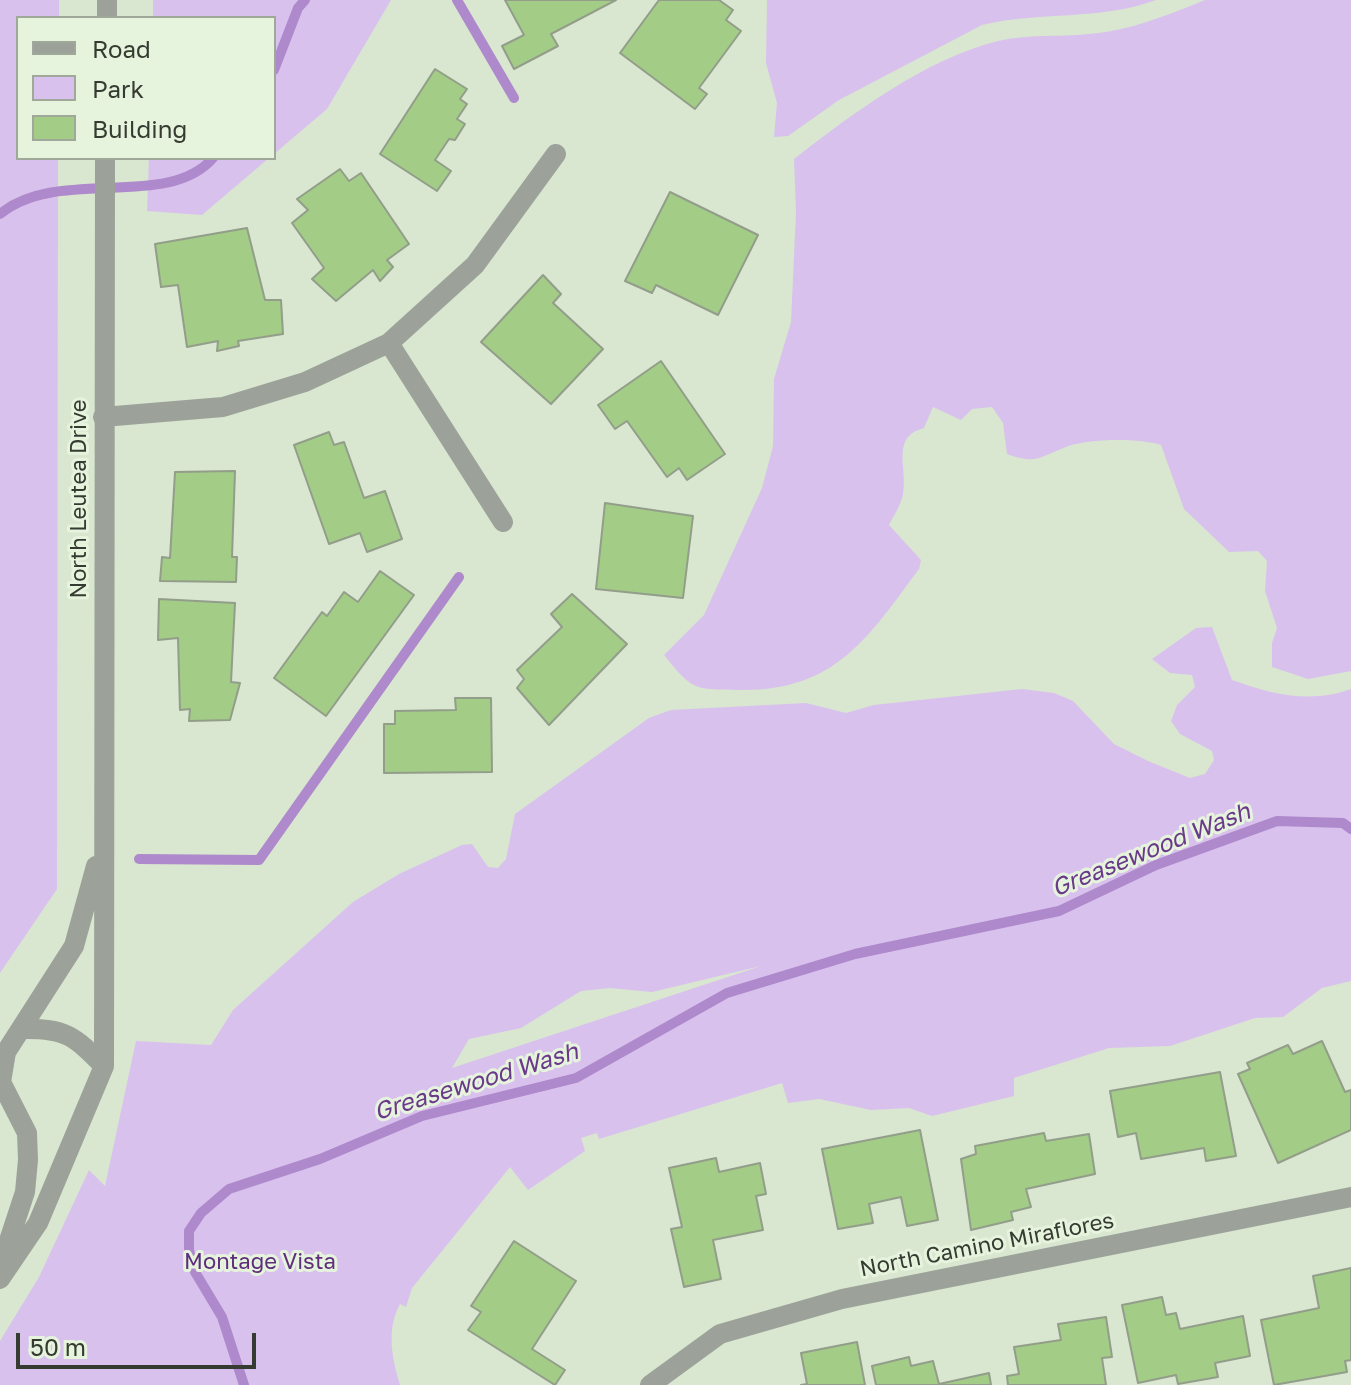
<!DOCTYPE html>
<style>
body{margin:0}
#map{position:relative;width:1351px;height:1385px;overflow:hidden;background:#d9e6d0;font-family:"Golos Text",sans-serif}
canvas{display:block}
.legend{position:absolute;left:16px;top:16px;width:260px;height:144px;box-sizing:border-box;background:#e6f3dd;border:2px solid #a0a999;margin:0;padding:10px 14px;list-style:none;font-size:24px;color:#363b32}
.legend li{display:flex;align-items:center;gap:16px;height:40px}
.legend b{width:40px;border:2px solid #a0a999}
.scale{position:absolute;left:16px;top:1333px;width:240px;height:36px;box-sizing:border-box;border:4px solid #363b32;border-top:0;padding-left:10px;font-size:24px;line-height:28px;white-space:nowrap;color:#363b32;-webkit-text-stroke:6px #e6f3dd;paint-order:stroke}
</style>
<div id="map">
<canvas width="1351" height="1385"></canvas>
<ul class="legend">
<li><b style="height:10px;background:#9ca299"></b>Road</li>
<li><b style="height:22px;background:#d9c1ee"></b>Park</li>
<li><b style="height:22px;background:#a3cc87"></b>Building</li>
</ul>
<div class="scale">50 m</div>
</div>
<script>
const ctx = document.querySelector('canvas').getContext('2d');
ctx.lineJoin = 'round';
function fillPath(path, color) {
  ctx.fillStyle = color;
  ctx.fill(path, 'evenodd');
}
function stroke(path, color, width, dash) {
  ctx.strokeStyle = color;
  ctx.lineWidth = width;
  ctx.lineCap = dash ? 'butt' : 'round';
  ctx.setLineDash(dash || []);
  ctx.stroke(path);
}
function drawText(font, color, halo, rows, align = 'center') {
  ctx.font = font + ' "Golos Text",sans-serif';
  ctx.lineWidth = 6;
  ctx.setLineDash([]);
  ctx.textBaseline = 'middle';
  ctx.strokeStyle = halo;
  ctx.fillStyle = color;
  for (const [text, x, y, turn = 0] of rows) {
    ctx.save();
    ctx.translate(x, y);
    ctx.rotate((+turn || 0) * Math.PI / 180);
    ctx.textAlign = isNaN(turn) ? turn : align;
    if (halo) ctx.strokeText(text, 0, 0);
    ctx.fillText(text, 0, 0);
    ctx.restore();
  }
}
fillPath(new Path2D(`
 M0,0H59V18H18V158H58L57,889L0,973Z
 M153,0H391L327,109L274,154V18H153Z
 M767,0H1156C1100,21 1039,11 982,25L839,100L788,136L774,137L777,103L766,63Z
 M1205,0H1351V671L1308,679L1272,667V643L1277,628L1265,591L1267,561L1258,551L1229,552L1184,509L1161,445C1139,438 1088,438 1066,447C1039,457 1037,465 1007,454L1003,423L992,407L972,409L961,420L933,407L924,428C890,437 908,468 903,494C901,505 894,515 889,525L921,560L919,569C868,638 835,691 741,690C694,689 694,692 664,655L704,615L762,488L773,446L774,379L791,322L796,212L794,159C852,114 925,59 998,41C1028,34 1058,37 1089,34C1129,31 1168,15 1205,0Z
 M149,158H269L202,215L147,211Z
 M1212,627L1232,680C1271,694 1310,704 1351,689V981L1322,988L1283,1017L1255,1018L1170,1046L1109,1048L1014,1078V1096L932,1116L909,1108L871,1110L819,1099L788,1103L782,1083L599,1139L597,1133L581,1138L585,1151L528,1190L510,1167L412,1288L406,1307L400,1304C386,1330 392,1358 400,1385H0V1341L39,1277L89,1170L105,1186L136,1041L211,1045L233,1010L353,902L399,874L462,845L472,844L488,867L498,868L506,859L515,814L649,718L671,710L806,703L846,713L874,705L1022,689L1054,693L1073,701L1114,744L1148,761L1190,778L1205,774L1214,760L1212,751L1180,734L1171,721L1177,705L1195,687L1192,675L1170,673L1152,659L1196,628ZM761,966L452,1068L469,1039L521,1028L581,991L610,988L652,992Z`), '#d9c1ee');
stroke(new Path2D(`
 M457,0L514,98
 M274,70L298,8L305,0
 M0,214C58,166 167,211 213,158
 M139,859L259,860L459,577
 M244,1385L222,1317L195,1272L189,1250V1231L201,1213L229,1189L320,1159L422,1116L576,1078L727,993L855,954L1059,911L1156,865L1277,821L1343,823L1351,829`), '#ae89cb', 10);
const building = new Path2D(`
 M505,0H616L551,34L558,46L514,69L502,46L524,35Z
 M659,0H719L733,10L726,20L741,31L699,88L707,94L695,109L620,53Z
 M435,69L467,89L460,99L467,104L457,119L465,124L455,140L449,139L435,160L451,171L437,191L380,154Z
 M340,169L349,181L361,173L409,244L387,260L393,267L380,281L373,270L336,301L312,279L324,268L292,223L308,210L297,199Z
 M670,192L758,235L718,315L656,285L652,293L625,281Z
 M247,228L265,300H281L283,334L238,341L239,346L217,351L218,341L187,347L178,285L161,287L155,244Z
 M543,275L561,294L553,303L603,349L551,404L481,342Z
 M661,361L725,454L687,480L679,468L667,477L627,421L615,429L598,405Z
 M329,432L334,445L344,442L364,498L385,491L402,539L367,552L360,533L329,544L294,445Z
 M235,471L232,557H237L236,582L160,581L162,557L170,558L175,472Z
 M605,503L693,516L683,598L596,589Z
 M380,571L414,595L326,716L274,678L322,612L327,616L344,592L358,602Z
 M572,594L627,644L549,725L517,688L524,679L517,670L562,627L551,614Z
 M159,599L235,603L231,682L240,683L230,720L189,721L190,709L180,710L178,638L158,640Z
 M455,698H491L492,772L384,773V724H395V711L456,710Z
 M1322,1041L1345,1092L1351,1090V1130L1278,1163L1238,1074L1250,1069L1247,1063L1288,1045L1293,1054Z
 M1220,1072L1236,1156L1206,1161L1204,1148L1141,1159L1136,1133L1118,1137L1110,1091Z
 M920,1130L938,1220L907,1226L901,1197L869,1204L873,1223L838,1229L822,1149Z
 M1044,1133L1046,1141L1089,1134L1095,1174L1026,1189L1031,1207L1011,1212L1013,1220L971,1230L961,1159L976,1154L975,1146Z
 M716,1158L719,1172L760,1163L766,1194L756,1196L763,1230L713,1240L721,1279L684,1287L671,1229L682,1227L669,1168Z
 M514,1241L576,1281L532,1349L565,1370L555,1385L468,1330L481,1312L471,1306Z
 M1351,1268V1360L1345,1361L1347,1372L1274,1385L1261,1320L1319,1308L1313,1276Z
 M1162,1297L1166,1315L1176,1313L1180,1329L1243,1316L1250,1356L1215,1363L1218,1377L1178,1384L1176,1375L1138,1383L1122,1305Z
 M1106,1317L1112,1357L1102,1358L1106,1385H1008L1007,1376L1019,1374L1014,1347L1061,1340L1058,1324Z
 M857,1342L865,1385H801L807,1384L801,1353Z
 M909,1357L911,1366L933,1361L939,1384L989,1373L991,1385H876L872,1366Z`);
fillPath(building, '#a3cc87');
stroke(building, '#929e8a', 2);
stroke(new Path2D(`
 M107,18V0
 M389,343L503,522
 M103,417L223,407L305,382L389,343L475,265L556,154
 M22,1029C66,1028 74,1036 104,1066
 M1,1265L25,1192L28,1160L27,1133L1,1082L6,1052L74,946L96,866
 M0,1279L38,1223L104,1066L105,158
 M650,1385L720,1334L842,1299L1351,1197`), '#9ca299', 20);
drawText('22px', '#363b32', '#e6f3dd', [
 ["North Leutea Drive",79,499,-90],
 ["North Camino Miraflores",987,1245,-11]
]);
drawText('22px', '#5e2e7d', '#e6f3dd', [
 ["Montage Vista",260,1262]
]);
drawText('italic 24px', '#6a3a8a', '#e6f3dd', [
 ["Greasewood Wash",1151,850,-22],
 ["Greasewood Wash",476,1082,-17]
]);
</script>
